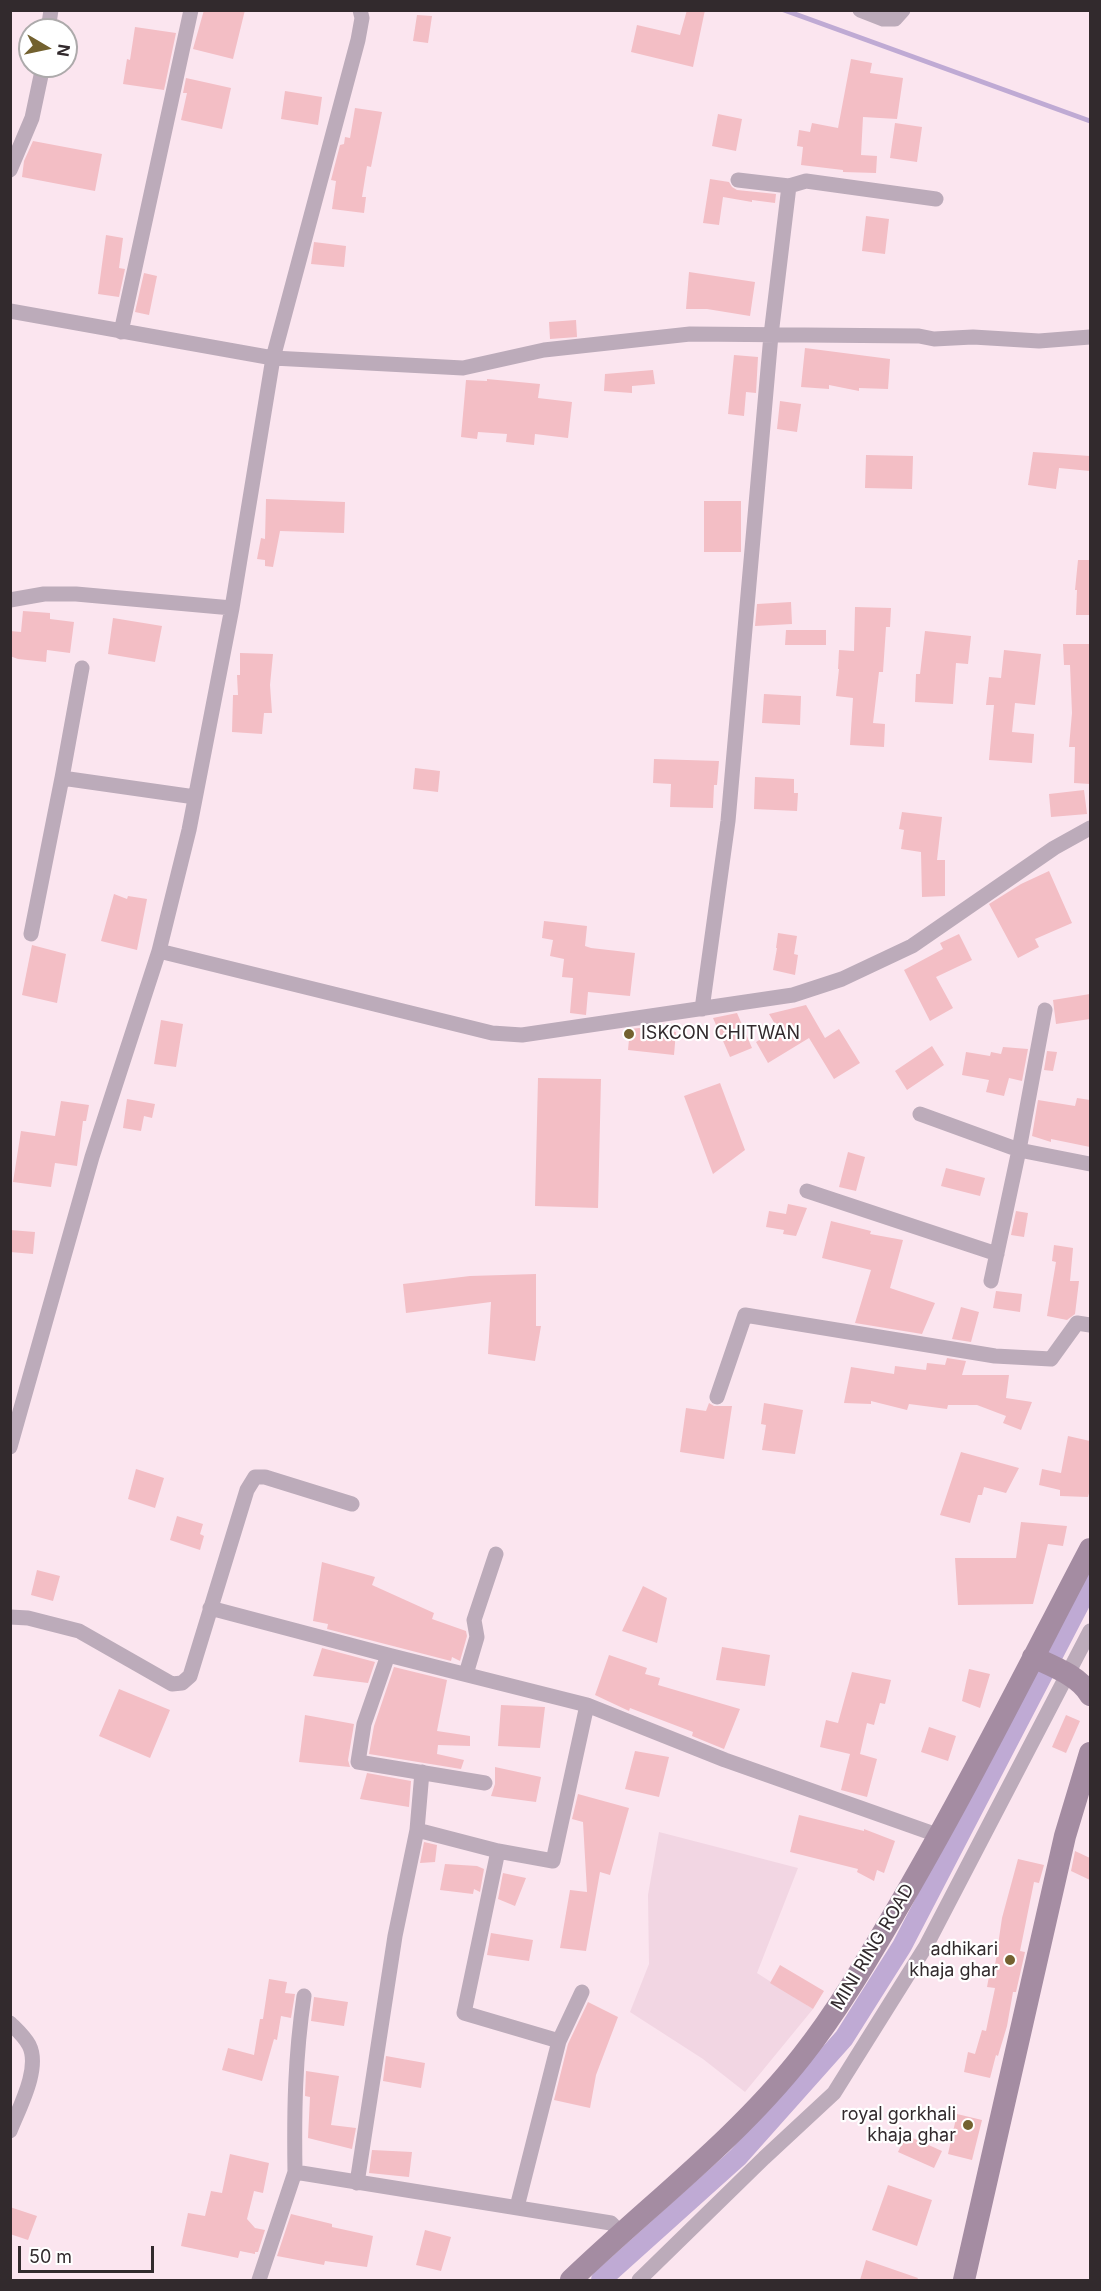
<!DOCTYPE html>
<style>
body{margin:0}
#map{position:relative;width:1101px;height:2291px;overflow:hidden;background:#fbe5ef;font-family:Inter,sans-serif}
canvas{display:block}
.frame{position:absolute;inset:0;border:12px solid #322a2d;pointer-events:none}
.north{position:absolute;left:18px;top:18px;width:60px;height:60px;box-sizing:border-box;background:#fff;border:2px solid #adaaab;border-radius:50%;rotate:99deg;font-size:16px;font-weight:700;line-height:24px;text-align:center;color:#322a2d}
.north::after{content:'';display:block;margin:auto;width:21px;height:27px;background:#73612f;clip-path:polygon(50% 0,100% 100%,50% 72%,0 100%)}
.scale{position:absolute;left:18px;top:2246px;width:136px;height:27px;box-sizing:border-box;border:3px solid #322a2d;border-top:0;padding-left:8px;font-size:18px;line-height:21px;white-space:nowrap;color:#322a2d;-webkit-text-stroke:4px #fff;paint-order:stroke}
</style>
<div id="map">
<canvas width="1101" height="2291"></canvas>
<div class="frame"></div>
<div class="north">N</div>
<div class="scale">50 m</div>
</div>
<script>
const ctx = document.querySelector('canvas').getContext('2d');
ctx.lineJoin = 'round';
function fillPath(path, color) {
  ctx.fillStyle = color;
  ctx.fill(path, 'evenodd');
}
function stroke(path, color, width, dash) {
  ctx.strokeStyle = color;
  ctx.lineWidth = width;
  ctx.lineCap = dash ? 'butt' : 'round';
  ctx.setLineDash(dash || []);
  ctx.stroke(path);
}
function drawText(font, color, halo, rows, align = 'center') {
  ctx.font = font + ' Inter,sans-serif';
  ctx.lineWidth = 4.5;
  ctx.setLineDash([]);
  ctx.textBaseline = 'middle';
  ctx.strokeStyle = halo;
  ctx.fillStyle = color;
  for (const [text, x, y, turn = 0] of rows) {
    ctx.save();
    ctx.translate(x, y);
    ctx.rotate((+turn || 0) * Math.PI / 180);
    ctx.textAlign = isNaN(turn) ? turn : align;
    if (halo) ctx.strokeText(text, 0, 0);
    ctx.fillText(text, 0, 0);
    ctx.restore();
  }
}
fillPath(new Path2D(`
 M659,1832L798,1868L757,1973L813,2009L745,2092L703,2059L630,2012L649,1964L648,1895Z`), '#f2d6e3');
stroke(new Path2D(`
 M784,10L1090,121`), '#bfaad4', 5);
stroke(new Path2D(`
 M601,2280L738,2157L844,2038L902,1946L1090,1584`), '#bfaad4', 20);
fillPath(new Path2D(`
 M204,10H245L233,59L193,49Z
 M687,10H705L693,67L631,52L637,25L680,35Z
 M417,15L432,16L428,43L413,41Z
 M135,27L176,33L164,90L123,84L127,59L130,60Z
 M851,59L872,63L870,73L903,78L897,119L863,117L861,155L877,156L876,173L843,172V170L801,165L803,147L797,146L799,130L810,132L812,123L838,128Z
 M186,78L231,88L222,129L181,120L187,93H183Z
 M285,91L322,97L318,125L281,119Z
 M355,108L382,112L371,167L367,166L362,197H366L364,213L332,209L336,181L331,180L340,145L344,144L345,137L350,138Z
 M718,114L742,119L736,151L712,146Z
 M895,123L922,127L917,162L890,158Z
 M33,141L102,154L95,191L22,177L24,161Z
 M710,179L729,182L732,187L737,190L776,194L775,203L752,200V202L723,197L719,225L703,223Z
 M866,216L889,219L885,254L862,251Z
 M106,235L123,238L119,268L125,269L119,297L98,294Z
 M314,242L346,246L344,267L311,264Z
 M689,272L755,282L750,316L707,309H686Z
 M144,273L157,276L149,315L135,312Z
 M576,320L577,337L550,339L549,322Z
 M805,348L890,359L888,389L859,388V391L829,385V389L801,387Z
 M734,355L758,357L756,393L746,392L744,416L728,414Z
 M653,370L655,384L632,386V393L604,391L605,374Z
 M487,379L540,384L538,398L572,402L568,438L535,434L534,445L506,442L507,434L478,432L477,439L461,437L466,380L487,381Z
 M780,401L801,404L797,432L777,429Z
 M1033,452L1090,456V471L1059,468L1056,489L1028,485Z
 M866,455L913,456L912,489L865,488Z
 M266,499L345,502L344,533L280,531L273,567L265,566V560L257,559L261,538L265,539Z
 M704,501H741V552H704Z
 M1078,560H1090V615H1076L1077,590H1075Z
 M791,602L792,624L755,626L757,604Z
 M855,607L891,608L890,627H886L883,672H879L873,723L885,724L884,747L850,745L853,698L836,696L839,669H838L839,650L854,651Z
 M23,611L50,613V619L74,622L70,653L47,650L46,662L18,659L10,656V631L21,632Z
 M113,618L162,626L155,662L108,654Z
 M786,630H826V645H785Z
 M925,631L971,636L968,664L956,663L953,704L915,702L916,674H920Z
 M1063,644H1090V784L1074,783L1075,747H1069L1072,713L1070,665H1064Z
 M1004,650L1041,654L1035,705L1015,703L1012,732L1034,734L1032,763L989,760L994,705H986L989,677L1001,678Z
 M240,653L273,654L270,685L272,713H264L262,734L232,732L233,695H238L237,675H240Z
 M764,694L801,696L800,725L762,723Z
 M654,759L719,761L717,785H714L713,808L670,807L671,784L653,783Z
 M415,768L440,771L438,792L413,789Z
 M755,777L794,779V793H798L797,811L754,809Z
 M1084,790L1087,814L1051,817L1049,794Z
 M902,812L942,817L937,860H945V896L922,897L921,852L901,849L904,830L899,829Z
 M1049,871L1072,923L1035,939L1039,947L1018,958L989,904L1021,884Z
 M114,894L127,899L128,896L147,899L137,950L101,941Z
 M544,921L587,926L585,946L591,948L635,953L630,996L588,992L586,1015L570,1013L573,978L562,977L564,959L550,956L553,940L542,938Z
 M778,933L797,936L794,954L798,955L795,975L773,970L777,948H776Z
 M959,934L972,960L936,977L953,1008L930,1021L904,970L943,949L940,943Z
 M32,945L66,954L57,1003L22,995Z
 M1090,994V1019L1056,1024L1053,1000Z
 M806,1005L825,1038L839,1029L860,1063L834,1079L809,1038L768,1063L756,1042L778,1029L769,1014Z
 M737,1013L752,1048L730,1057L713,1018Z
 M161,1020L183,1024L176,1067L154,1064Z
 M639,1028L676,1032L674,1055L628,1050L630,1029Z
 M932,1046L944,1065L907,1090L895,1071Z
 M1003,1047L1028,1049L1022,1081L1009,1078L1004,1096L986,1092L989,1080L962,1075L966,1052L990,1056L991,1052L1001,1054Z
 M1047,1051L1057,1052L1053,1071L1044,1070Z
 M538,1078L601,1079L598,1208L535,1206Z
 M720,1083L745,1150L713,1174L684,1096Z
 M1077,1098L1090,1100V1147L1051,1139V1142L1032,1136L1038,1100L1075,1106Z
 M127,1099L155,1104L152,1118L144,1116L141,1131L123,1128Z
 M61,1101L89,1105L86,1121H83L77,1166L55,1163L51,1187L13,1182L21,1131L55,1136Z
 M848,1152L865,1157L856,1191L839,1187Z
 M946,1168L985,1178L980,1196L941,1186Z
 M788,1204L807,1208L796,1236L783,1234L784,1230L766,1227L769,1211L786,1214Z
 M1016,1211L1028,1213L1024,1237L1011,1235Z
 M831,1221L871,1231L870,1234L903,1240L890,1288L935,1303L922,1334L855,1323L871,1270L822,1258Z
 M10,1230L35,1232L33,1254L10,1252Z
 M1054,1245L1073,1248L1070,1281H1079L1075,1314L1067,1320L1047,1316L1056,1262L1052,1261Z
 M536,1274V1326H541L535,1361L488,1354L491,1302L406,1313L403,1284L470,1276Z
 M996,1291L1022,1294L1020,1312L993,1308Z
 M961,1307L979,1312L971,1342L952,1339Z
 M947,1358L966,1361L962,1375H1009L1006,1398L1032,1402L1021,1430L1003,1423L1006,1416L977,1405H948L947,1409L909,1404L907,1410L871,1401V1404L844,1403L851,1367L894,1374L895,1366L926,1370L927,1363L945,1365Z
 M709,1403L714,1406H732L724,1459L680,1452L686,1408L706,1411Z
 M764,1403L803,1410L795,1454L762,1450L766,1425L761,1424Z
 M1068,1436L1090,1441V1489L1088,1497L1060,1496V1490L1039,1485L1042,1469L1061,1473Z
 M961,1452L1019,1468L1006,1493L984,1487L982,1495H978L970,1523L940,1515Z
 M136,1469L164,1478L155,1508L128,1499Z
 M177,1516L203,1524L200,1534L204,1536L200,1550L170,1540Z
 M1021,1522L1067,1526L1063,1546L1048,1544L1033,1604L958,1605L955,1558H1016Z
 M322,1562L375,1577L372,1585L434,1613L432,1619L466,1631L467,1636L460,1661L452,1657L451,1661L327,1629L328,1624L313,1621Z
 M37,1570L60,1576L53,1601L31,1595Z
 M643,1586L667,1598L657,1643L622,1631Z
 M722,1647L770,1655L765,1686L716,1680Z
 M322,1648L375,1662L368,1683L313,1676Z
 M609,1655L647,1668L645,1674L660,1678L658,1685L740,1709L724,1749L692,1736L693,1732L630,1708L629,1711L595,1695Z
 M394,1667L447,1680L437,1731L470,1736V1746L438,1745L437,1754L464,1760L461,1769L369,1754L374,1726Z
 M969,1669L990,1674L980,1708L962,1701Z
 M852,1672L891,1680L885,1704L880,1703L874,1725L867,1723L860,1754L877,1759L867,1797L841,1790L850,1754L820,1747L826,1720L838,1723Z
 M119,1689L170,1710L150,1758L99,1736Z
 M501,1705L545,1707L540,1748L498,1746Z
 M305,1715L354,1724L348,1760L350,1767L299,1762Z
 M1066,1715L1080,1721L1066,1753L1052,1747Z
 M929,1727L956,1736L948,1761L921,1752Z
 M635,1751L669,1757L659,1797L625,1789Z
 M495,1767L541,1777L536,1802L491,1796L495,1784Z
 M367,1773L411,1781L409,1807L360,1799Z
 M578,1794L629,1808L610,1875L600,1872L586,1951L560,1948L570,1890L587,1892L583,1822L572,1819Z
 M799,1815L864,1831V1829L895,1841L884,1873L877,1870L874,1881L857,1872L858,1869L790,1852Z
 M424,1842L437,1845L435,1862L420,1863Z
 M1075,1851L1090,1858V1880L1071,1871Z
 M1018,1859L1044,1865L1039,1883L1034,1882L1020,1951L1025,1952L1016,1992H1013L1007,2026L998,2056L996,2055L990,2078L964,2072L968,2052L975,2054L982,2030L986,2031L995,1988L987,1987L990,1971L994,1972L1002,1918Z
 M445,1864L477,1866L484,1869L480,1892L474,1889L473,1894L440,1890Z
 M503,1873L526,1878L515,1906L498,1899Z
 M491,1933L533,1940L529,1961L487,1955Z
 M780,1965L824,1991L813,2009L770,1983Z
 M269,1979L287,1982L285,1993L295,1994L291,2018L281,2016L277,2040L274,2039L262,2081L222,2070L228,2048L254,2055L260,2019H263Z
 M314,1997L348,2002L344,2026L311,2021Z
 M588,2002L618,2017L596,2075L590,2108L554,2100L568,2044Z
 M386,2056L425,2063L421,2088L383,2081Z
 M306,2071L339,2076L331,2125L356,2128L352,2149L308,2138L310,2097L305,2096Z
 M957,2114L982,2120L972,2160L948,2154Z
 M906,2135L942,2151L934,2168L898,2152Z
 M372,2150L412,2152L409,2177L369,2173Z
 M230,2154L269,2163L263,2193L254,2191L247,2219L255,2228L265,2230L258,2252H255V2254L240,2251L238,2258L181,2246L188,2213L205,2216L211,2191L222,2193Z
 M888,2185L932,2200L917,2246L872,2230Z
 M10,2207L37,2216L28,2240L10,2234Z
 M291,2214L332,2224V2227L373,2236L367,2267L325,2261L324,2265L277,2256Z
 M425,2230L451,2237L441,2271L416,2265Z
 M866,2260L918,2278L917,2280H860Z`), '#f3bec5');
stroke(new Path2D(`
 M860,10L883,19H895L903,10
 M48,30L51,10
 M10,170L32,118L43,66
 M789,186L806,181L936,199
 M10,311L273,358L463,368L544,350L690,334L919,336L934,339L973,337L1039,341L1090,337
 M121,332L191,10
 M10,600L44,594H76L232,608
 M62,778L82,668
 M31,934L62,778L195,797
 M159,951L492,1033L522,1035L793,995L842,979L912,946L1054,848L1090,828
 M702,1009L728,821L771,335L789,186L738,180
 M920,1114L1019,1150L1090,1164
 M807,1191L997,1254
 M991,1281L1019,1150L1045,1010
 M717,1397L745,1315L995,1356L1051,1359L1077,1323L1090,1325
 M10,1447L92,1157L159,951L189,830L232,608L273,358L358,40L362,18L360,10
 M210,1608L388,1655L587,1705L725,1760L940,1836
 M10,1617L28,1618L79,1631L172,1684L182,1683L190,1676L247,1490L255,1477H265L352,1504
 M388,1655L364,1724L358,1762L485,1783
 M466,1674L477,1637L474,1620L496,1554
 M417,1830L498,1851L553,1861L587,1705
 M498,1851L464,2013L559,2041
 M10,2023C17,2030 24,2036 29,2045C41,2068 19,2108 10,2131
 M295,2172C294,2110 295,2057 304,1996
 M357,2183L395,1936L417,1830L422,1772
 M517,2207L559,2041L582,1992
 M259,2280L295,2172L611,2223L621,2233
 M639,2280L764,2158L834,2093L926,1946L1090,1631`), '#bcabba', 15);
stroke(new Path2D(`
 M1033,1657C1052,1666 1080,1676 1090,1695
 M571,2280C648,2206 736,2140 802,2056C840,2008 870,1955 901,1902C968,1787 1028,1667 1090,1549
 M964,2280L1065,1836L1090,1753`), '#a48ca2', 22);
for (const [x, y, r, color] of [
 [629,1034,6,"#73612f"],
 [1010,1960,6,"#73612f"],
 [968,2125,6,"#73612f"]
]) {
  const dot = new Path2D();
  dot.arc(x, y, r, 0, 2 * Math.PI);
  ctx.fillStyle = color;
  ctx.fill(dot);
  stroke(dot, '#fff', 2);
}
drawText('18px', '#322a2d', '#fff', [
 ["ISKCON CHITWAN",641,1034,"left"],
 ["adhikari",998,1950],
 ["khaja ghar",998,1971],
 ["royal gorkhali",956,2115],
 ["khaja ghar",956,2136]
], 'right');
drawText('18px', '#322a2d', '#fff', [
 ["MINI RING ROAD",873,1947,-59]
]);
</script>
